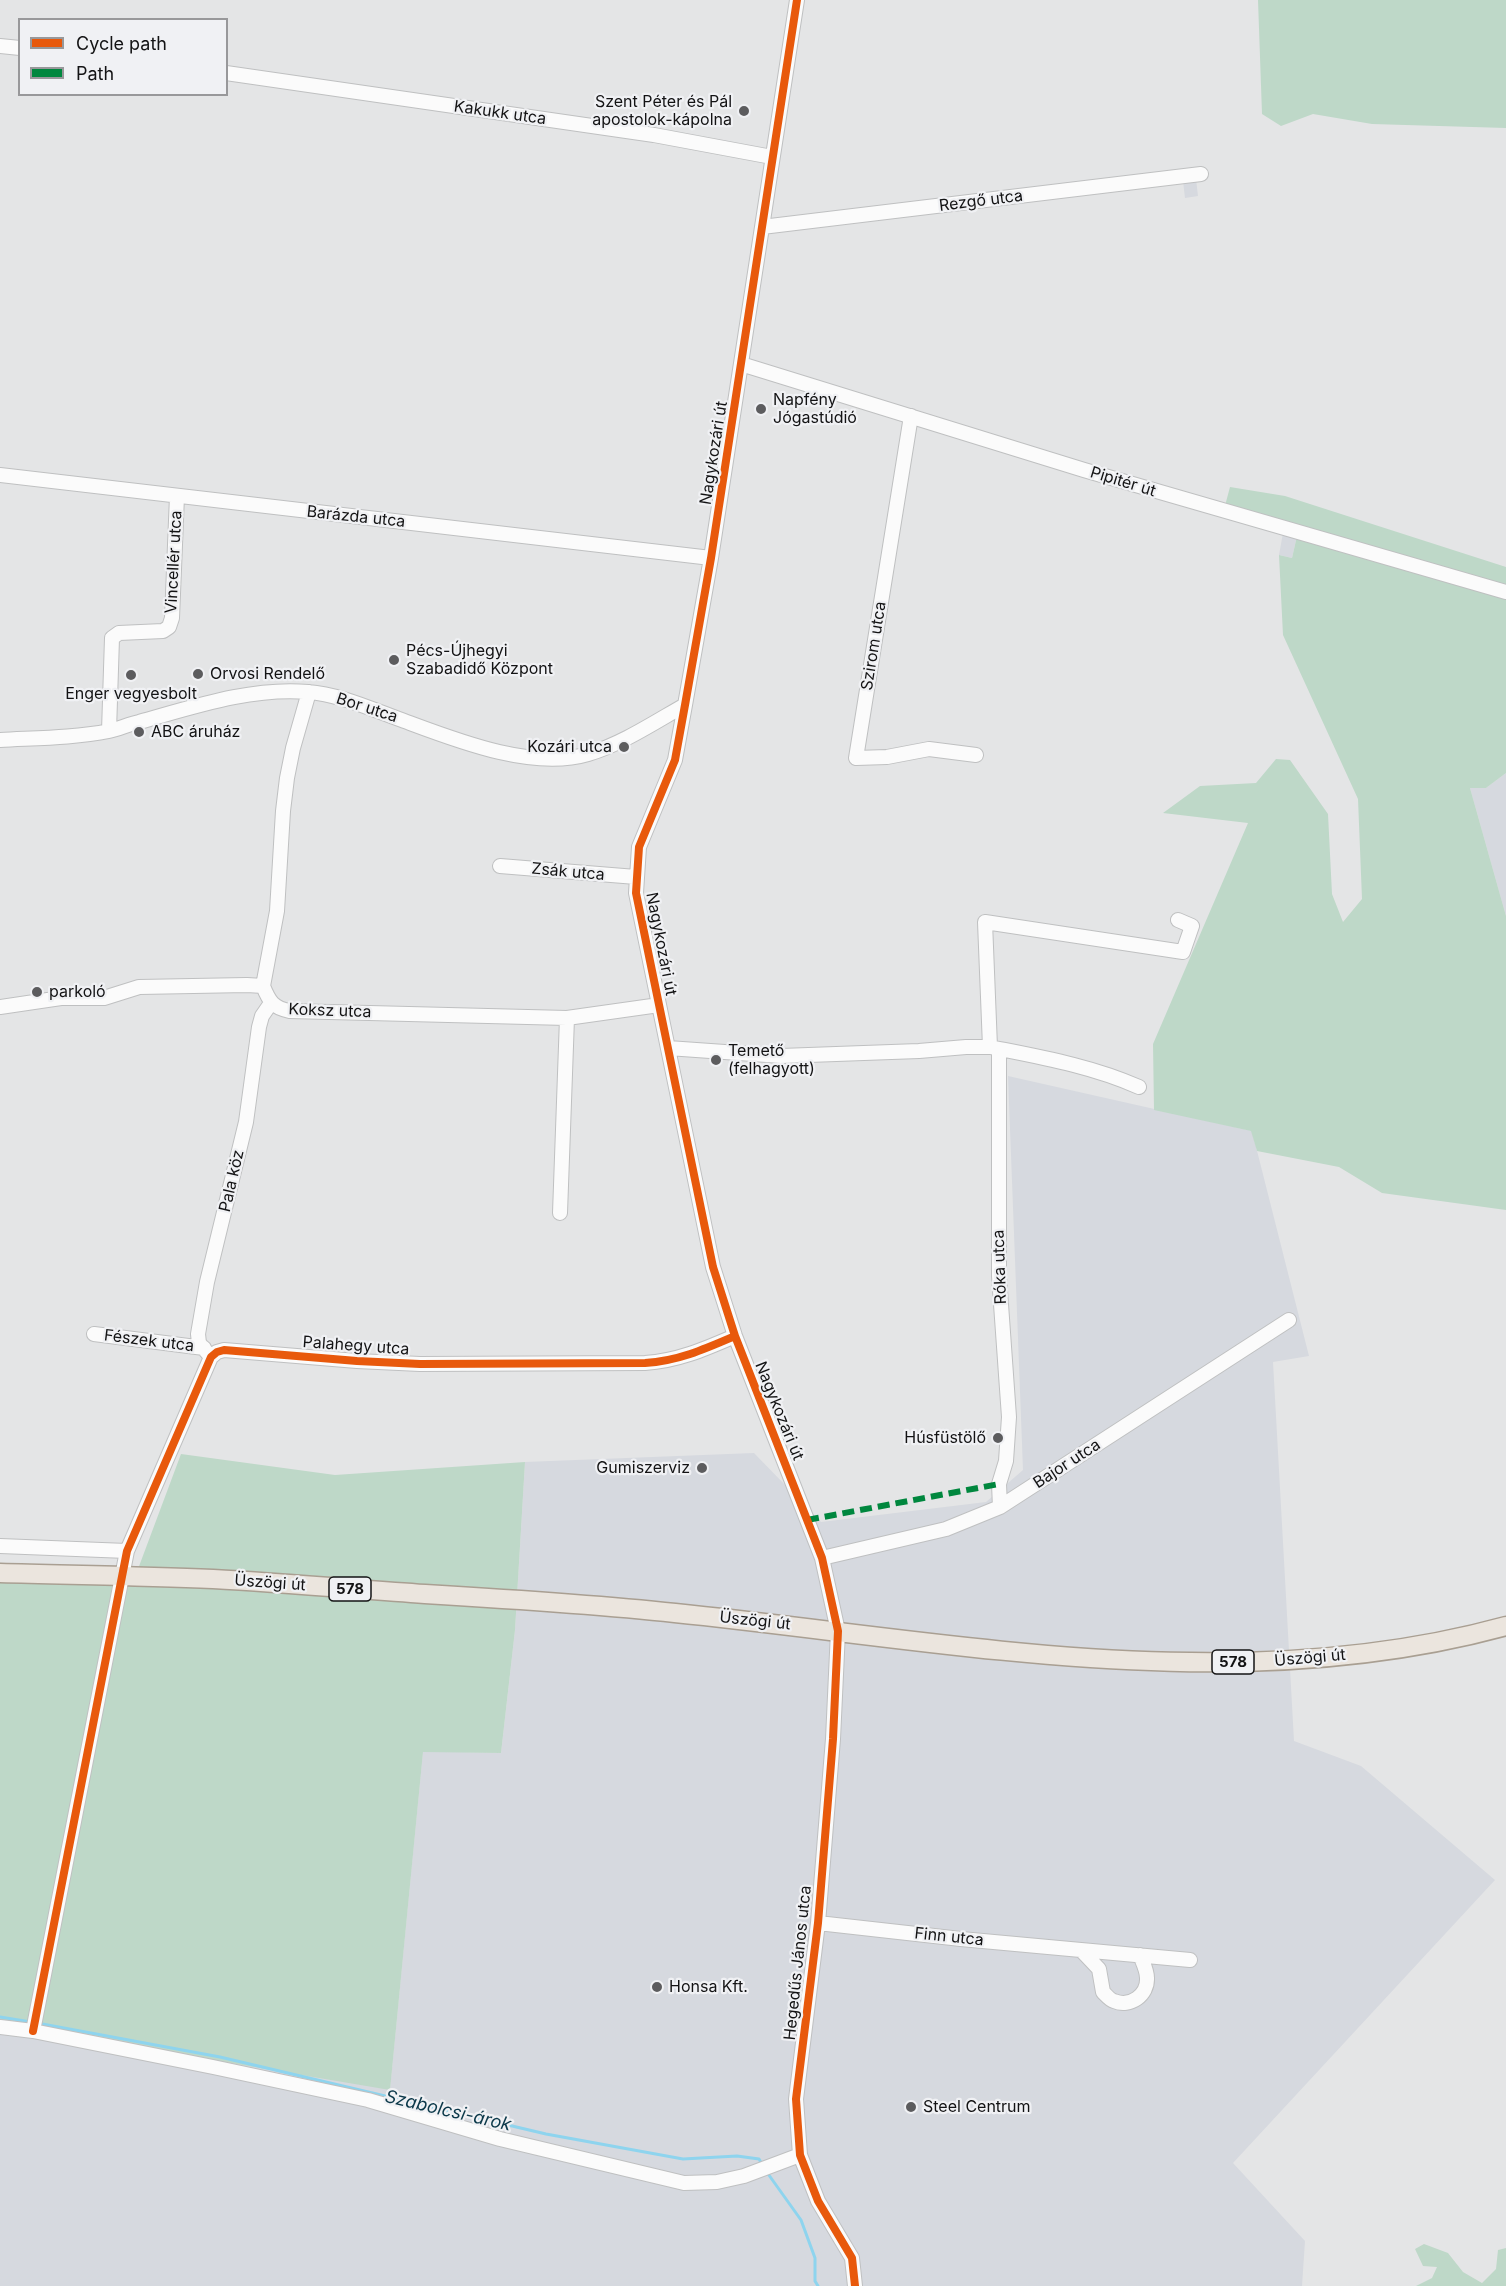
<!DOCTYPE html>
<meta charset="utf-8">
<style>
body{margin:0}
#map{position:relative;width:1506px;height:2286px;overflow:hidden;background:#e4e5e6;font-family:Inter,sans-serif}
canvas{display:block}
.legend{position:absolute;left:18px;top:18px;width:210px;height:78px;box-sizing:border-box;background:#f0f1f4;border:2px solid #98989a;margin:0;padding:8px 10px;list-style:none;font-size:18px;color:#131314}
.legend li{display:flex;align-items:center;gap:12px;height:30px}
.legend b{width:30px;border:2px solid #98989a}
</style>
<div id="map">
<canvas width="1506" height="2286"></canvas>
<ul class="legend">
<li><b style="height:8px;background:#e8590c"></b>Cycle path</li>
<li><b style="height:8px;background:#00873e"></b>Path</li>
</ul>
</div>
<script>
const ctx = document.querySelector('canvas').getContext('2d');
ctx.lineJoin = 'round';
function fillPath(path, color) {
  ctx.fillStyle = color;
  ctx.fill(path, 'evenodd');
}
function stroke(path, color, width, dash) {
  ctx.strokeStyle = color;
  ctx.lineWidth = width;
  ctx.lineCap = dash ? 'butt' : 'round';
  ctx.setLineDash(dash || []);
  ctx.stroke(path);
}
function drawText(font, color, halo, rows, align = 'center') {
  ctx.font = font + ' Inter,sans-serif';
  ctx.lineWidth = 4.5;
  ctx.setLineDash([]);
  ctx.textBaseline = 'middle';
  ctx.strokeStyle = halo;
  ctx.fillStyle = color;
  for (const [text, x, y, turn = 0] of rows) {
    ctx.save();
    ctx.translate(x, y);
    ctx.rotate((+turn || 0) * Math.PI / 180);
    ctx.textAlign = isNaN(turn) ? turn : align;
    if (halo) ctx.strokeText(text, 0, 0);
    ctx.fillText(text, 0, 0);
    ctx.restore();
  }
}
fillPath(new Path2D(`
 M1196,179L1198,196L1185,198L1183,181Z
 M1283,533L1297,536L1292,558L1279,555Z
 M1506,773V916L1470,788H1486Z
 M1008,1076L1252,1131L1309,1356L1273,1362L1294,1741L1361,1766L1495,1880L1233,2163L1305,2241L1302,2286H0V2024L390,2089L423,1751L501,1753L515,1630L525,1462L754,1453L821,1522L986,1502L1023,1470Z`), '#d6d9df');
fillPath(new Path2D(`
 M1258,0H1506V128L1372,124L1313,114L1281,126L1262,114Z
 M1230,487L1285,496L1506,567V773L1486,788H1470L1506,916V1210L1382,1193L1339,1167L1257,1151L1251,1131L1154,1110L1153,1044L1248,823L1163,813L1200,786L1256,783L1276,759L1290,760L1328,814L1332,894L1343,922L1362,899L1358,799L1283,635L1279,555L1292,558L1297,536L1222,517Z
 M181,1454L335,1475L525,1462L515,1630L501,1753L423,1752L390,2090L0,2024V1564L138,1569Z
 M1424,2244L1448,2253L1463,2272L1482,2283L1496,2269L1498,2250L1506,2248V2286H1416L1432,2278L1437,2267L1423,2266L1415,2249Z`), '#bed8c8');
stroke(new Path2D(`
 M0,2017L31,2022
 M37,2023L220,2057L546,2134L683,2159L737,2156L759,2159L763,2166
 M766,2171L801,2220L815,2258V2281L818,2286`), '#8ed4ee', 3);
const minor = new Path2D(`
 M797,0L711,558L685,705L675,760L639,847L636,893L713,1267L735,1336L822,1558L838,1631L833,1739L818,1923L796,2099L800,2155L818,2201L852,2258L855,2286
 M0,46L20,48
 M226,73L654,135L772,157
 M762,227L1201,174
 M741,364L1084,470L1506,592
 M911,416L856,758L887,757L929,749L976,755
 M0,475L711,558
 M109,731L112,638L119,633L163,631L169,627L172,618L177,496
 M0,740C36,738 74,738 109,731C119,729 129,724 139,722C193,707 251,687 308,692C338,694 371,709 399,719C453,739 531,771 588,754C622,744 655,722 685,705
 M500,866L636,877
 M263,986L277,911L283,811L287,778L293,748L309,692
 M0,1007L61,998H104L139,987L247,985L263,986C269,1001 273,1008 290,1011L567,1018L659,1005
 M668,1048L781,1056L919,1051L966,1047H990
 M999,1049V1276L1009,1417L1006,1461L999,1484L1000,1507
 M1139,1087C1092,1066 1040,1057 990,1047L985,922L1183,952L1192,926L1178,920
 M560,1213L567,1018
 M94,1334L204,1348
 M211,1357L199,1343L198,1334L207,1282L246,1122L259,1027L262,1016L271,1003
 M0,1546L127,1551
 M822,1558L946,1529L1000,1507L1289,1320
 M818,1923L961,1939L1190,1960
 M1081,1950L1099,1969L1103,1992C1106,1995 1110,2000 1114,2001C1130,2008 1148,1995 1147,1978C1147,1970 1143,1963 1140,1955
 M0,2027L33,2031L213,2067L368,2100L500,2139L684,2183L717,2182L744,2176L800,2155
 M33,2031L127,1551L211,1357L217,1352L224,1350L357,1361L420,1364L645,1363C678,1361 705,1349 735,1336`);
const major = new Path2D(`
 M0,1573C71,1575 142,1576 213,1579C284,1583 354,1589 425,1594C509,1599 592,1604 675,1613C951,1641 1233,1701 1506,1626`);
stroke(minor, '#bfc0c1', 16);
stroke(major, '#a99f92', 21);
stroke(minor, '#fbfbfb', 14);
stroke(major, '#ebe5de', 18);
stroke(new Path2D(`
 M807,1520L999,1484`), '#00873e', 6, [12, 6]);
stroke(new Path2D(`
 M797,0L711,558L685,705L675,760L639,847L636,893L713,1267L735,1336L822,1558L838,1631L833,1739L818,1923L796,2099L800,2155L818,2201L852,2258L855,2286
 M33,2031L127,1551L211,1357L217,1352L224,1350L357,1361L420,1364L645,1363C678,1361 705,1349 735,1336`), '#e8590c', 8);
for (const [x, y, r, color] of [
 [744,111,6,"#5c5c5e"],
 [761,409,6,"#5c5c5e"],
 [394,660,6,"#5c5c5e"],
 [198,674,6,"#5c5c5e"],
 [131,675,6,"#5c5c5e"],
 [139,732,6,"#5c5c5e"],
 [624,747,6,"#5c5c5e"],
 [37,992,6,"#5c5c5e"],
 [716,1060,6,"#5c5c5e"],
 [998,1438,6,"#5c5c5e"],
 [702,1468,6,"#5c5c5e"],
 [657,1987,6,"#5c5c5e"],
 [911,2107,6,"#5c5c5e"]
]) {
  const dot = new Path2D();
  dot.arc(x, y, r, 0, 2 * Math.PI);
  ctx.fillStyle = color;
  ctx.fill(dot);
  stroke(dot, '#f0f1f4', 2);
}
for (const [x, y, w] of [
 [350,1589,42],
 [1233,1662,42]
]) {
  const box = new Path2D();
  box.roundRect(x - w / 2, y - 12, w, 24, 4.5);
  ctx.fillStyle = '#f0f1f4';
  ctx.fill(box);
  stroke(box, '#131314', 1.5);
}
drawText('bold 15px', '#131314', null, [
 ["578",350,1589],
 ["578",1233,1662]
]);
drawText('16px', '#131314', '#f0f1f4', [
 ["Szent Péter és Pál",732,102,"right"],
 ["apostolok-kápolna",732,120,"right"],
 ["Napfény",773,400],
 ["Jógastúdió",773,418],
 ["Pécs-Újhegyi",406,651],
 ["Szabadidő Központ",406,669],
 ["Orvosi Rendelő",210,674],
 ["Enger vegyesbolt",131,694,"center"],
 ["ABC áruház",151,732],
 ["Kozári utca",612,747,"right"],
 ["parkoló",49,992],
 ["Temető",728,1051],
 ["(felhagyott)",728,1069],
 ["Húsfüstölő",986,1438,"right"],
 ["Gumiszerviz",690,1468,"right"],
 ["Honsa Kft.",669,1987],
 ["Steel Centrum",923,2107]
], 'left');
drawText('16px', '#131314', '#f0f1f4', [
 ["Kakukk utca",500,113,8],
 ["Rezgő utca",981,201,-7],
 ["Nagykozári út",714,453,-81],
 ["Pipitér út",1123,482,17],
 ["Barázda utca",356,517,6],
 ["Vincellér utca",174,562,-87],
 ["Szirom utca",874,646,-81],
 ["Bor utca",367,708,18],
 ["Zsák utca",568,872,5],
 ["Nagykozári út",661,944,79],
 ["Koksz utca",330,1011,2],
 ["Pala köz",232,1181,-77],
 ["Róka utca",1000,1267,-92],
 ["Fészek utca",149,1341,7],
 ["Palahegy utca",356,1346,4],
 ["Nagykozári út",779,1411,68],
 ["Bajor utca",1067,1464,-33],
 ["Üszögi út",270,1583,4],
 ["Üszögi út",755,1621,6],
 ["Üszögi út",1310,1658,-5],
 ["Finn utca",949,1937,6],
 ["Hegedűs János utca",798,1963,-84]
]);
drawText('italic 18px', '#0c394a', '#f0f1f4', [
 ["Szabolcsi-árok",448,2111,13]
]);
</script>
